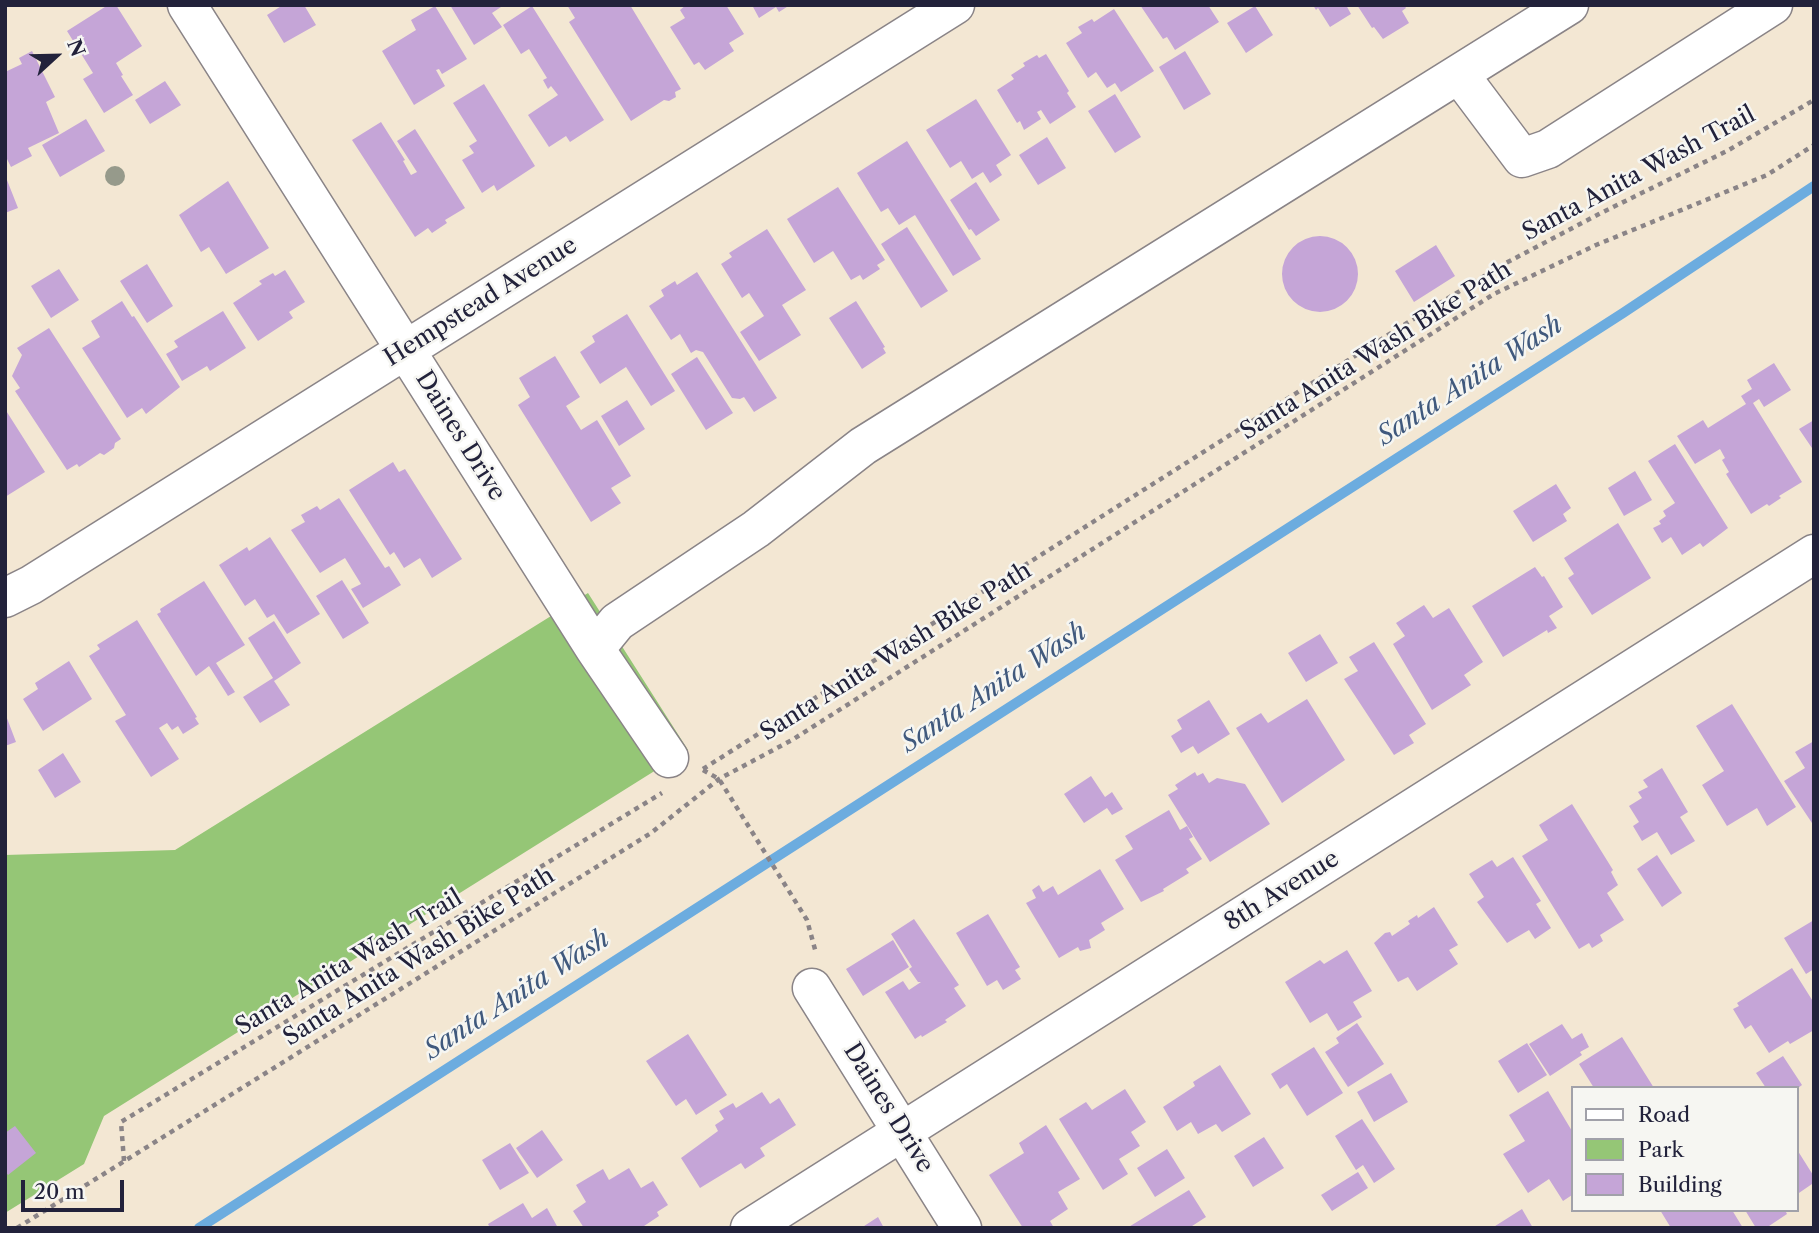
<!DOCTYPE html>
<style>
body{margin:0}
#map{position:relative;width:1819px;height:1233px;overflow:hidden;background:#f3e7d3;font-family:"Libre Caslon Text",serif}
canvas{display:block}
.frame{position:absolute;inset:0;border:7px solid #22223b;pointer-events:none}
.legend{position:absolute;left:1571px;top:1086px;width:228px;height:126px;box-sizing:border-box;background:#f6f6f2;border:2px solid #a1a1a9;margin:0;padding:9px 12px;list-style:none;font-size:21px;color:#22223b}
.legend li{display:flex;align-items:center;gap:14px;height:35px}
.legend b{width:35px;border:2px solid #a1a1a9}
.north{position:absolute;left:21px;top:21px;width:70px;height:70px;-webkit-text-stroke:5px #f6f6f2;paint-order:stroke;rotate:68deg;font-size:19px;font-weight:700;line-height:28px;text-align:center;color:#22223b}
.north::after{content:'';display:block;margin:auto;width:24px;height:32px;background:#22223b;clip-path:polygon(50% 0,100% 100%,50% 72%,0 100%)}
.scale{position:absolute;left:21px;top:1180px;width:103px;height:32px;box-sizing:border-box;border:4px solid #22223b;border-top:0;padding-left:9px;font-size:21px;line-height:24px;white-space:nowrap;color:#22223b;-webkit-text-stroke:5px #f6f6f2;paint-order:stroke}
</style>
<div id="map">
<canvas width="1819" height="1233"></canvas>
<div class="frame"></div>
<ul class="legend">
<li><b style="height:9px;background:#fff"></b>Road</li>
<li><b style="height:19px;background:#95c676"></b>Park</li>
<li><b style="height:19px;background:#c5a5d7"></b>Building</li>
</ul>
<div class="north">N</div>
<div class="scale">20 m</div>
</div>
<script>
const ctx = document.querySelector('canvas').getContext('2d');
ctx.lineJoin = 'round';
function fillPath(path, color) {
  ctx.fillStyle = color;
  ctx.fill(path, 'evenodd');
}
function stroke(path, color, width, dash) {
  ctx.strokeStyle = color;
  ctx.lineWidth = width;
  ctx.lineCap = dash ? 'butt' : 'round';
  ctx.setLineDash(dash || []);
  ctx.stroke(path);
}
function drawText(font, color, halo, rows, align = 'center') {
  ctx.font = font + ' "Libre Caslon Text",serif';
  ctx.lineWidth = 5;
  ctx.setLineDash([]);
  ctx.textBaseline = 'middle';
  ctx.strokeStyle = halo;
  ctx.fillStyle = color;
  for (const [text, x, y, turn = 0] of rows) {
    ctx.save();
    ctx.translate(x, y);
    ctx.rotate((+turn || 0) * Math.PI / 180);
    ctx.textAlign = isNaN(turn) ? turn : align;
    if (halo) ctx.strokeText(text, 0, 0);
    ctx.fillText(text, 0, 0);
    ctx.restore();
  }
}
fillPath(new Path2D(`
 M588,593L688,750L104,1116L84,1164L5,1213V855L175,850Z`), '#95c676');
stroke(new Path2D(`
 M199,1228L1623,313L1814,186`), '#6cacdf', 10);
fillPath(new Path2D(`
 M108,5H116L142,46L116,63L123,75L121,76L133,95L104,113L83,79L93,73L67,31Z
 M283,5H304L316,25L284,43L267,15Z
 M450,5H504L492,13L502,27L474,45Z
 M567,5H630L681,89L675,92L676,97L669,101L664,100L631,121L569,22L575,18Z
 M686,5H726L744,34L729,43L734,51L705,70L699,62L694,65L670,27L685,18L680,10Z
 M752,5H790L779,12L776,7L759,18Z
 M1140,5H1208L1219,22L1175,50L1167,37L1163,39Z
 M1313,5H1346L1351,14L1330,27L1318,8L1316,10Z
 M1357,5H1404L1406,8L1402,11L1409,23L1383,39L1374,27L1372,28Z
 M435,6L467,59L442,74L439,69L436,70L445,86L414,105L382,51L416,30L411,20Z
 M532,6L604,120L570,142L566,136L549,147L528,115L558,95L551,86L548,89L543,80L547,78L529,49L521,54L503,25Z
 M1255,6L1273,35L1246,53L1227,23Z
 M1114,9L1154,71L1121,92L1115,83L1107,88L1096,72L1088,78L1066,43L1082,33L1078,27L1092,19L1094,22Z
 M32,51L55,97L46,102L59,133L28,148L32,156L11,167L5,155V72L22,64L19,58Z
 M1185,51L1211,94L1184,110L1159,67Z
 M1046,54L1069,91L1067,93L1076,107L1050,124L1041,110L1037,112L1041,119L1024,130L1020,121L1017,123L997,90L1014,79L1011,75L1025,66L1023,63L1037,55L1039,58Z
 M165,81L181,105L150,124L135,100Z
 M484,84L535,166L497,191L494,185L482,193L462,160L474,153L469,146L477,141L453,103Z
 M1115,94L1141,137L1115,153L1088,111Z
 M976,99L1011,155L996,165L1002,175L990,183L983,172L972,179L961,161L950,168L926,130Z
 M86,119L105,151L60,177L42,145Z
 M381,122L405,160L403,161L411,175L417,172L397,141L415,129L465,208L445,220L447,223L432,233L428,228L415,237L352,140Z
 M1047,137L1066,168L1038,185L1019,155Z
 M907,141L981,259L953,276L915,215L899,225L888,208L881,212L857,173Z
 M5,175L18,208L5,213Z
 M228,181L269,248L226,274L209,247L201,252L179,215Z
 M976,182L1000,220L976,236L971,229L969,230L950,200Z
 M838,187L885,260L877,265L880,269L863,280L860,275L851,280L833,251L814,263L787,219Z
 M907,227L948,291L921,308L881,244Z
 M767,229L806,290L782,305L801,335L759,361L740,332L764,316L749,293L742,298L721,264L732,257L729,253Z
 M1282 274a38 38 0 1 1 76 0a38 38 0 1 1-76 0Z
 M1436,245L1455,276L1414,302L1395,271Z
 M147,264L173,306L147,323L120,281Z
 M59,269L79,300L51,318L31,286Z
 M285,270L305,302L289,312L293,318L258,341L233,303L262,284L259,281L273,273L275,276Z
 M697,272L777,398L754,412L744,397L740,399L732,398L703,352L696,350L691,353L680,334L671,340L649,306L664,296L661,290L675,281L677,285Z
 M122,301L132,317L134,316L180,387L146,414L142,408L127,418L82,348L100,337L91,321Z
 M856,301L885,347L883,348L886,353L862,369L829,318Z
 M223,311L246,348L210,371L207,366L182,381L166,354L178,347L174,341Z
 M627,314L675,391L651,406L626,367L600,384L580,352L595,342L592,336Z
 M49,328L121,439L115,443L114,448L104,455L100,453L79,467L77,464L67,470L15,391L20,388L12,376L22,355L17,348Z
 M555,356L580,397L566,406L581,430L597,420L631,476L611,488L621,503L591,522L518,405L530,397L519,378Z
 M697,357L733,413L706,430L671,374Z
 M1774,363L1791,390L1764,407L1759,399L1753,403L1802,482L1779,496L1781,498L1769,506L1767,504L1751,514L1726,474L1729,472L1722,460L1725,458L1720,449L1695,464L1677,436L1703,420L1708,428L1746,404L1741,396L1752,389L1747,380Z
 M627,400L645,429L619,446L601,416Z
 M5,409L45,472L5,497Z
 M1814,420V451L1799,429Z
 M1675,444L1728,528L1703,547L1700,543L1682,555L1671,537L1662,543L1653,528L1661,524L1659,521L1666,516L1663,511L1675,503L1648,461Z
 M393,462L399,472L405,469L462,559L432,578L420,558L404,568L394,552L390,555L349,490Z
 M1635,471L1652,500L1624,516L1608,488Z
 M1556,484L1571,508L1563,514L1567,521L1533,542L1513,511Z
 M339,498L385,568L389,566L401,585L363,608L351,589L361,584L345,558L320,573L291,530L305,522L301,515L317,506L320,510Z
 M1618,523L1651,578L1592,615L1568,578L1574,574L1564,558Z
 M270,537L320,614L287,634L274,614L267,618L255,599L245,606L219,565L247,547L249,551Z
 M1535,567L1542,577L1544,576L1563,607L1549,616L1557,628L1548,633L1547,630L1503,657L1472,606Z
 M342,580L369,623L343,639L316,596Z
 M204,581L245,645L216,663L235,692L228,696L209,666L196,676L157,614L161,612L160,609Z
 M1424,605L1433,618L1449,608L1483,662L1464,675L1471,685L1432,710L1393,644L1405,636L1396,623Z
 M137,620L197,717L195,718L199,724L183,734L178,726L172,730L167,723L159,728L179,759L151,777L115,721L126,715L89,656L100,649L97,645Z
 M274,621L301,663L274,681L290,705L260,723L243,697L273,678L248,638Z
 M1320,634L1338,663L1306,682L1288,653Z
 M1374,642L1426,724L1409,735L1414,743L1394,755L1344,679L1358,671L1349,657Z
 M69,661L92,699L43,731L23,699L38,689L35,683Z
 M1307,699L1345,760L1282,803L1236,728L1261,713L1268,723Z
 M1209,700L1230,734L1198,754L1193,746L1181,753L1171,736L1182,729L1177,720Z
 M1732,704L1796,807L1767,826L1757,808L1727,826L1702,785L1724,771L1696,726Z
 M5,713L16,742L5,746Z
 M1814,741V826L1784,781L1805,768L1795,752Z
 M63,753L81,782L55,798L38,770Z
 M1662,768L1688,812L1680,817L1695,841L1671,855L1657,832L1642,841L1633,826L1639,822L1629,806L1642,798L1638,792L1648,787L1643,780Z
 M1195,772L1197,776L1203,773L1209,783L1217,778L1245,784L1270,824L1210,862L1168,795L1178,789L1175,785Z
 M1091,776L1105,797L1112,792L1123,809L1112,815L1107,808L1084,823L1064,794Z
 M1572,804L1613,870L1611,872L1618,885L1607,893L1624,920L1600,935L1603,941L1592,948L1589,943L1579,949L1522,856L1548,840L1539,825Z
 M1169,810L1180,830L1187,826L1193,837L1189,839L1202,859L1186,869L1189,873L1163,889L1164,891L1141,902L1115,860L1133,849L1125,836Z
 M1657,855L1682,893L1662,907L1637,869Z
 M1513,857L1541,901L1536,904L1551,928L1535,939L1529,930L1507,943L1477,902L1484,897L1469,874L1492,860L1497,867Z
 M1100,869L1124,909L1101,923L1105,930L1089,940L1091,948L1080,951L1078,947L1059,958L1026,903L1036,898L1032,890L1039,885L1043,892L1053,886L1058,895Z
 M1434,907L1458,945L1449,950L1458,964L1417,991L1408,977L1398,982L1374,943L1385,933L1390,932L1392,936L1410,924L1408,921L1417,915L1418,918Z
 M988,914L1020,967L1015,970L1021,979L1003,990L997,980L987,986L956,933Z
 M914,919L959,985L954,988L966,1006L945,1020L947,1022L922,1037L921,1035L915,1039L885,992L903,981L909,990L921,982H918L909,969L912,967L891,934Z
 M1814,920V969L1806,974L1784,938Z
 M893,940L909,967L863,996L846,969Z
 M1347,950L1372,991L1353,1002L1362,1017L1338,1031L1327,1013L1310,1023L1285,982L1320,960L1324,964Z
 M1792,968L1814,1003V1030L1790,1044L1788,1041L1769,1053L1751,1025L1745,1029L1733,1009L1739,1006L1737,1003Z
 M1357,1023L1384,1064L1348,1087L1325,1052L1339,1043L1336,1038Z
 M1562,1024L1572,1039L1582,1033L1589,1047L1580,1052L1582,1055L1550,1076L1529,1044Z
 M688,1034L727,1095L696,1115L686,1099L676,1106L646,1061Z
 M1622,1037L1654,1088H1594L1579,1064Z
 M1527,1043L1547,1075L1518,1093L1498,1061Z
 M1314,1047L1343,1093L1307,1116L1287,1084L1280,1089L1271,1074Z
 M1783,1056L1802,1085L1798,1088H1766L1756,1073Z
 M1220,1065L1251,1114L1222,1132L1216,1124L1198,1134L1191,1122L1177,1131L1163,1107L1195,1086L1193,1082Z
 M1391,1073L1408,1102L1374,1122L1357,1092Z
 M1125,1089L1146,1122L1131,1132L1140,1146L1119,1159L1128,1174L1103,1190L1059,1119L1086,1102L1092,1110Z
 M1548,1091L1572,1131V1195L1563,1201L1549,1179L1528,1193L1503,1154L1525,1141L1509,1115Z
 M762,1092L770,1104L779,1098L796,1125L760,1148L765,1156L745,1169L741,1163L700,1188L681,1158L718,1131L715,1125L724,1119L719,1111L733,1103L736,1108Z
 M1362,1119L1395,1169L1374,1183L1363,1165L1356,1170L1335,1136Z
 M1046,1125L1080,1179L1058,1192L1068,1209L1050,1221L1054,1228H1023L989,1175L1024,1153L1019,1143Z
 M15,1126L36,1153L8,1175L5,1171V1133Z
 M542,1130L563,1160L537,1178L516,1148Z
 M1264,1137L1284,1168L1253,1187L1234,1156Z
 M510,1143L529,1173L500,1190L482,1160Z
 M1796,1148L1813,1175L1812,1184L1796,1195Z
 M1167,1149L1185,1178L1155,1197L1137,1168Z
 M629,1168L641,1188L653,1181L668,1205L657,1212L659,1216L641,1228H584L573,1211L586,1202L576,1185L603,1169L609,1180Z
 M1358,1172L1368,1188L1332,1211L1321,1195Z
 M1189,1190L1206,1217L1189,1228H1127Z
 M523,1203L532,1218L547,1208L558,1228H490L488,1224Z
 M1522,1209L1533,1228H1492Z
 M1660,1210H1732L1743,1228H1671Z
 M1745,1210H1785L1787,1214L1766,1228H1756Z
 M878,1217L884,1228H861Z`), '#c5a5d7');
const minor = new Path2D(`
 M187,5L595,649L669,758
 M1459,74L1522,158L1548,149L1773,5
 M5,598L31,585L955,5
 M595,649L617,622L756,529L863,446L1569,5
 M812,988L962,1228
 M750,1228L1814,554`);
stroke(minor, '#8a8487', 41);
stroke(new Path2D(`
 M703,769L1407,323L1506,263L1599,214L1727,151L1814,100
 M703,770L719,779L807,920L816,953
 M124,1161L121,1122L662,793
 M17,1228L651,833L719,779L792,740L1494,294L1596,245L1767,175L1814,145`), '#8a8487', 4.5, [5, 5]);
stroke(minor, '#fff', 38);
ctx.fillStyle = '#969a8b';
for (const [x, y] of [
 [115,176]
]) {
  ctx.beginPath();
  ctx.arc(x, y, 10, 0, 2 * Math.PI);
  ctx.fill();
}
drawText('24px', '#22223b', '#f6f6f2', [
 ["Santa Anita Wash Trail",1639,174,-28],
 ["Hempstead Avenue",481,302,-32],
 ["Santa Anita Wash Bike Path",1376,351,-32],
 ["Daines Drive",460,436,58],
 ["Santa Anita Wash Bike Path",896,652,-32],
 ["8th Avenue",1282,891,-32],
 ["Santa Anita Wash Bike Path",419,957,-32],
 ["Santa Anita Wash Trail",349,963,-31],
 ["Daines Drive",888,1108,58]
]);
drawText('italic 26px', '#40597d', '#f6f6f2', [
 ["Santa Anita Wash",1470,381,-33],
 ["Santa Anita Wash",994,688,-33],
 ["Santa Anita Wash",517,995,-33]
]);
</script>
